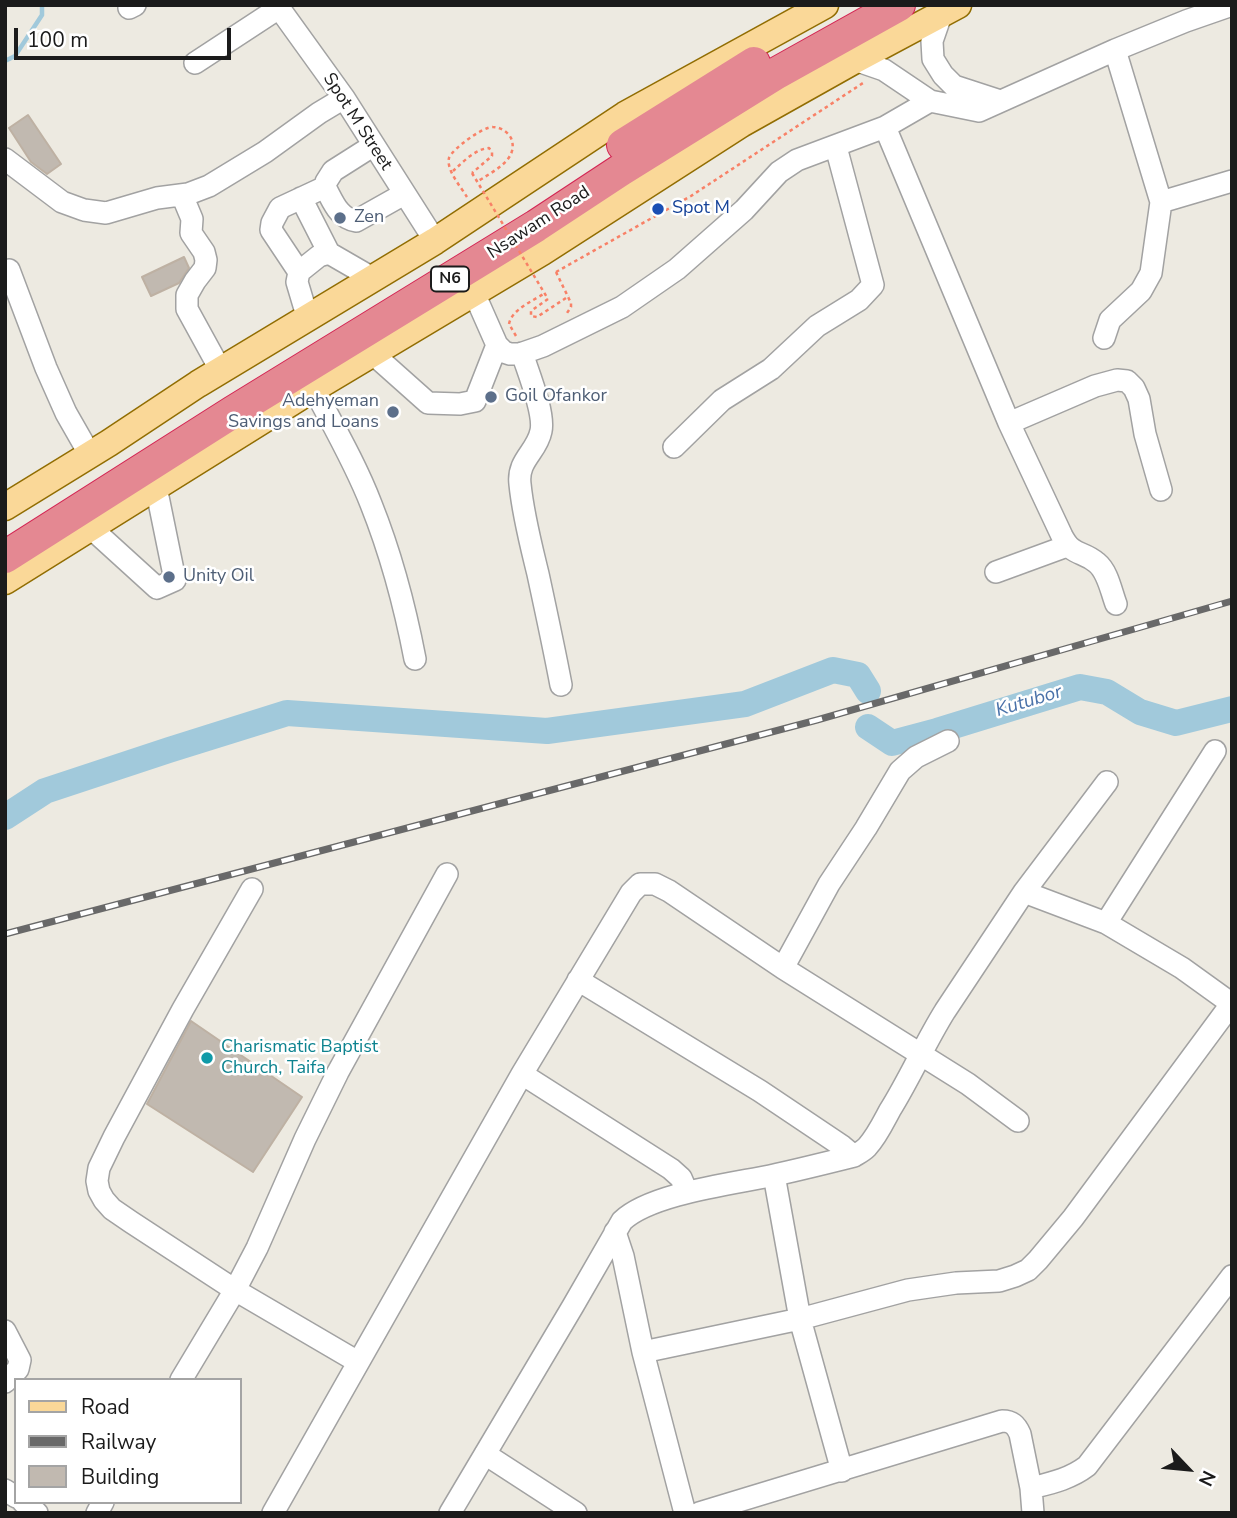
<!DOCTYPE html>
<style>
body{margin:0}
#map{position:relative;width:1237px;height:1518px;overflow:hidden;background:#edeae1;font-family:"Nunito Sans",sans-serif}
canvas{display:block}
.frame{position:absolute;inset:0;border:7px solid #1b1b1b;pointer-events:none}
.legend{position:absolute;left:14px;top:1378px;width:228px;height:126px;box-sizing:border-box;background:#fff;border:2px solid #a4a4a4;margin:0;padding:9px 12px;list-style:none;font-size:21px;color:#1b1b1b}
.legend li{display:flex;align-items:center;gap:14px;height:35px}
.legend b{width:35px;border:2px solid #a4a4a4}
.north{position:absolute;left:1153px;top:1434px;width:70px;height:70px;-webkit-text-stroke:5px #fff;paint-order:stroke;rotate:116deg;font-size:19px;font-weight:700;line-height:28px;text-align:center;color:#1b1b1b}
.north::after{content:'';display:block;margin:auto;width:24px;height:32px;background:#1b1b1b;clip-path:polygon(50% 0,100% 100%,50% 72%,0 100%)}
.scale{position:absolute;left:14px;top:28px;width:217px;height:32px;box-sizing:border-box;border:4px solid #1b1b1b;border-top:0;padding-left:9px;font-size:21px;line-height:24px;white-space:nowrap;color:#1b1b1b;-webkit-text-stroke:5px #fff;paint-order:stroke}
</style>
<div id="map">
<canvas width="1237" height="1518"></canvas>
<div class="frame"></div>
<ul class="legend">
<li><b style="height:9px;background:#fad898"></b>Road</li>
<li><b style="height:9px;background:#696969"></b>Railway</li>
<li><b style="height:19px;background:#c1b9b0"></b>Building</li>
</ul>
<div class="north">N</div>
<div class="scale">100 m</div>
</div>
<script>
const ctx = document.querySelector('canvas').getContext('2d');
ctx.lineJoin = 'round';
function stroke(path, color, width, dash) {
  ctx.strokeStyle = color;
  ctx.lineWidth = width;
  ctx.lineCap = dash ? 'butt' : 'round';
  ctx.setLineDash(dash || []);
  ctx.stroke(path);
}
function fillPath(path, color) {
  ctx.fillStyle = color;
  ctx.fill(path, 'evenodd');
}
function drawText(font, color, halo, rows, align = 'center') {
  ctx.font = font + ' "Nunito Sans",sans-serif';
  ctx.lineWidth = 5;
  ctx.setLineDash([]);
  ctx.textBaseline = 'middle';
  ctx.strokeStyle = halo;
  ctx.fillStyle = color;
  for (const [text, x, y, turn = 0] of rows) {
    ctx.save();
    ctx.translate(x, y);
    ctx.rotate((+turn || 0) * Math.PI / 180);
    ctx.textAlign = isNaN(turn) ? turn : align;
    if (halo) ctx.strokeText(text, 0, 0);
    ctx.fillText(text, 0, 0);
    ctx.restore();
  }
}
stroke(new Path2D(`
 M5,61L15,56L42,15V5`), '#a1c9db', 4.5);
stroke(new Path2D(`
 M868,727L892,743L937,731L1080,687L1107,692L1140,712L1176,723L1232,709
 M5,817L45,791L169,750L287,713L547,731L745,704L833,670L858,675L868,691`), '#a1c9db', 26);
const building = new Path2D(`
 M28,115L61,164L47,174L31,162L9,128Z
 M184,257L189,268L179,283L151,296L142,277Z
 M191,1021L302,1097L253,1172L147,1104Z`);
fillPath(building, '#c1b9b0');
stroke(building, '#beb1a3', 2);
const minor = new Path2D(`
 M277,5L344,98L435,241
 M129,8L135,5
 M941,15L932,41L933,59L943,75L954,86L1000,101
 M855,60L884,70L930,101L979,111L1115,50L1186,21L1232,5
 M195,63L279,8
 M885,127L1009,423L1062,536C1073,557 1082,550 1097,563C1108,572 1111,591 1116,604
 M374,145L333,171L326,182L325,187C333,201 338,218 356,221L404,194
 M5,159L62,202L84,210L106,213L157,198L188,194L209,186L265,152L319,113L344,98
 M182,195L192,219L191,233L204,252L206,260L205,268L195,281L187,295V309L221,371
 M301,198L329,253
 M1161,202L1232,181
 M9,270L46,368L66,413L90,455
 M299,272L271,230L272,223L280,208L325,187
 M474,293L497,345L504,352L510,354H520L543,346L622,307L677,269L744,210L779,172L797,160L885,127L930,101
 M308,319L297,282L299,272L319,256L329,253L374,279
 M1104,338L1110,320L1141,291L1151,273L1161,202L1115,50
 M522,353C528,372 545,413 541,431C537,452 517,460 520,484C523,515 531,545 538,574C546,611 554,648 561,685
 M373,354L428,403L460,404L475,401L497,345
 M314,389C334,427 356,465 371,504C391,554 405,607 415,659
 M1009,423L1095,386L1117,380L1127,381L1134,388L1139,399L1145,434L1161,490
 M674,447L722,400L771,369L817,326L859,300L873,285L836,147
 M91,528L157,588L175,580L156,487
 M996,572L1067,546
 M252,889L183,1009L114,1137L99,1168L97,1181L99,1191L104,1200L112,1209L131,1222L235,1290L358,1362
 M1024,892L1106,923L1182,968L1232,1004
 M1106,923L1215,751
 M783,968L829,884L866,828L900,771L916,757L948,741
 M578,980L760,1091L842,1146L854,1156
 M522,1074L671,1169L681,1178L687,1192
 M774,1175L800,1319L842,1471
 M615,1232L623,1256L643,1352L685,1513
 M5,1331L20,1360L18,1369L5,1382
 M643,1352L800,1319L908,1290L956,1283L999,1281L1015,1276L1028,1270L1038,1260L1073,1218L1232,1003
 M181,1380L235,1290L257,1248L305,1139L338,1072L447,874
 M485,1454L576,1513
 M1031,1488C1051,1483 1070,1479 1087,1466L1232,1276
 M5,1490L16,1497
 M23,1502L37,1513
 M97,1513L103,1502
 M273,1513L522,1074L631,893L640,884H655L669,891L783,968L968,1084L1018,1121
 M450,1513L573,1306L622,1221C650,1194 731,1184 770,1176C798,1170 826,1163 854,1156C859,1153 863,1151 867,1147C877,1136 883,1123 890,1110C910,1078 925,1043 945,1011L1024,892L1107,782
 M699,1513L1002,1421C1012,1421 1016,1425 1020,1434L1031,1488L1033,1513`);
const major = new Path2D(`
 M5,507L109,443L198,384L435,241L625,115L825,5
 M5,581L303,395L542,252L741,124L855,60L958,5`);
const highway = new Path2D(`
 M623,145L754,63
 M5,557L233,412L536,226L621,170L777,73L899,5`);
stroke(minor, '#a2a2a2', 24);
stroke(major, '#916d02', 29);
stroke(highway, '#d32553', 34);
stroke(new Path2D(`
 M453,171C463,162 475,149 489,148L492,152V156L472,173
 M467,197C461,187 446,170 449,158C452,149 484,126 493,127C500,127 508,132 511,138C520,160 491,172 477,182
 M556,272L691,196L863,83
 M556,272L571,303V307L567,313
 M548,299L531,311V316L537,317L569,296
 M516,336L509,324C512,309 533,301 545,293`), '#f88167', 2.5, [3.5, 3.5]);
stroke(minor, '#fff', 21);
stroke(major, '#fad898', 26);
stroke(highway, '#e48892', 32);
const rail = new Path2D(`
 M5,934L817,720L1232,601`);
stroke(rail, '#696969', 7);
stroke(rail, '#fff', 4.5, [13]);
stroke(new Path2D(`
 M472,173L548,299`), '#f88167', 2.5, [3.5, 3.5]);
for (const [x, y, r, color] of [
 [658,209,7,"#1a4fb4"],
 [340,218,7,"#5c6f8a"],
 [491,397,7,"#5c6f8a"],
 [393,412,7,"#5c6f8a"],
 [169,577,7,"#5c6f8a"],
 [207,1058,7,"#0f9aa8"]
]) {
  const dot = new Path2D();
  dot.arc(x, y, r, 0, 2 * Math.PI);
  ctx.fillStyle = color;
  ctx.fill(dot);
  stroke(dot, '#fff', 2.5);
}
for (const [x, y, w] of [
 [450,279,38]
]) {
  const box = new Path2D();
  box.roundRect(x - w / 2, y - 12.5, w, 25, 5);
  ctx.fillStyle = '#fff';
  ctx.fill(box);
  stroke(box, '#1b1b1b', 2);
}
drawText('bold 16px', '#1b1b1b', null, [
 ["N6",450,279]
]);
drawText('18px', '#1b1b1b', '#fff', [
 ["Spot M Street",357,122,57],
 ["Nsawam Road",539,223,-33]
]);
drawText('18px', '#164399', '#fff', [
 ["Spot M",672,209]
], 'left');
drawText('18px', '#4e5e75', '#fff', [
 ["Zen",354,218],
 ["Goil Ofankor",505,397],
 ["Adehyeman",379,402,"right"],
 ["Savings and Loans",379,423,"right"],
 ["Unity Oil",183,577]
], 'left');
drawText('18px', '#0d838f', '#fff', [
 ["Charismatic Baptist",221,1048],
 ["Church, Taifa",221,1069]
], 'left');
drawText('italic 19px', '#4a72a9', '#fff', [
 ["Kutubor",1029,702,-17]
]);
</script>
